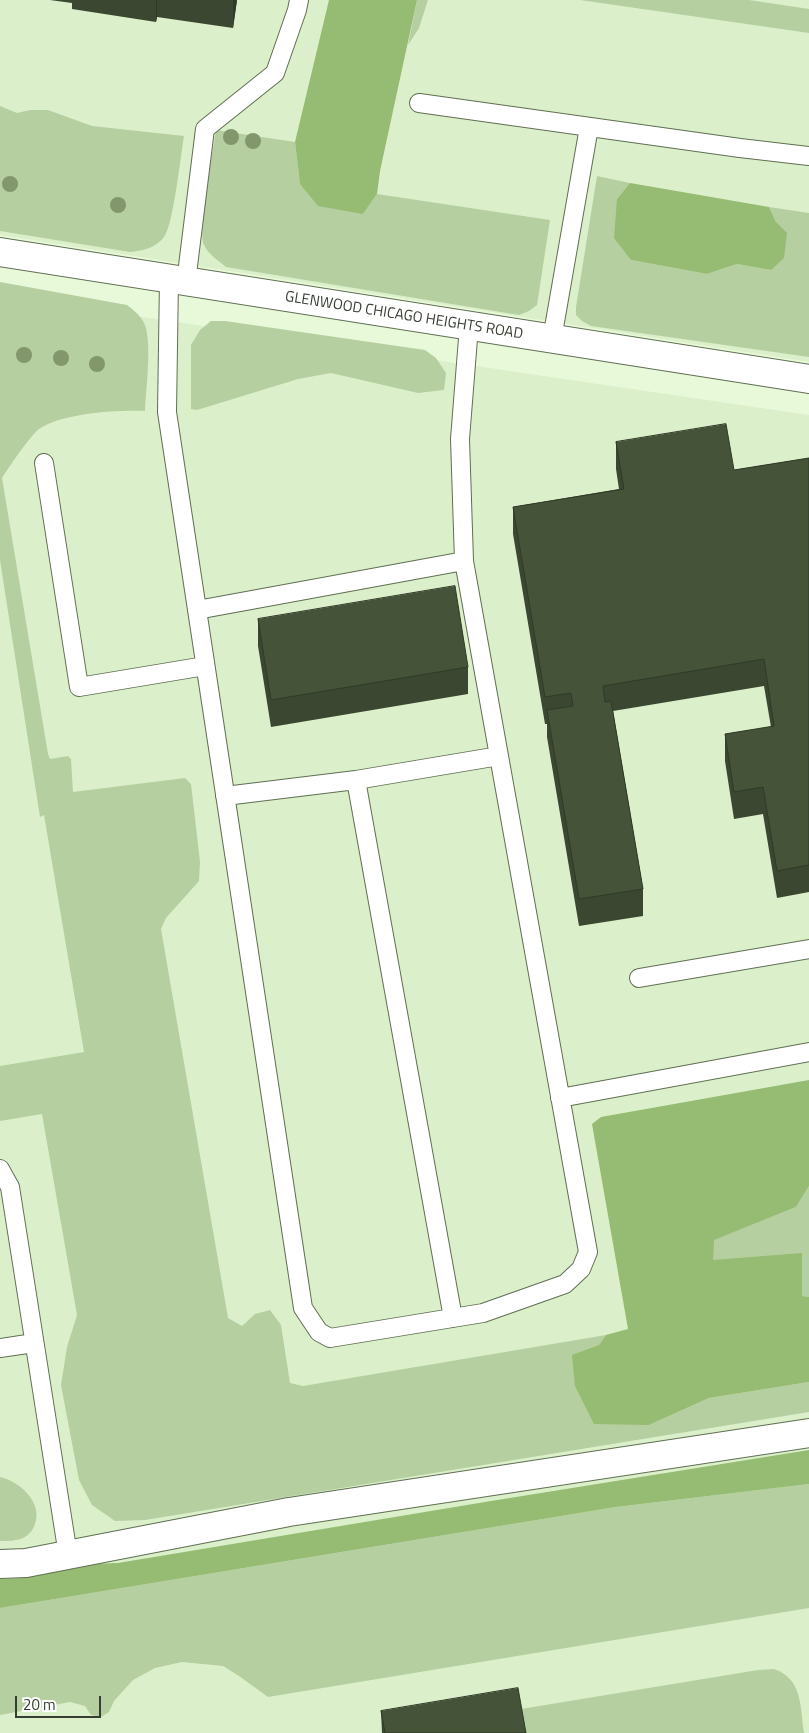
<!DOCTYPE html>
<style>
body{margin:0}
#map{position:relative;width:809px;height:1733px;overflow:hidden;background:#e8f9d9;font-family:"Titillium Web",sans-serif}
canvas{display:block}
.scale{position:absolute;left:15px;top:1696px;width:86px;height:22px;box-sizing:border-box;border:2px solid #373e31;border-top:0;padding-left:6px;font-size:15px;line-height:18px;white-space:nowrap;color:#373e31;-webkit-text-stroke:4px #fff;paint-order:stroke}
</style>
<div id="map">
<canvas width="809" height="1733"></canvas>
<div class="scale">20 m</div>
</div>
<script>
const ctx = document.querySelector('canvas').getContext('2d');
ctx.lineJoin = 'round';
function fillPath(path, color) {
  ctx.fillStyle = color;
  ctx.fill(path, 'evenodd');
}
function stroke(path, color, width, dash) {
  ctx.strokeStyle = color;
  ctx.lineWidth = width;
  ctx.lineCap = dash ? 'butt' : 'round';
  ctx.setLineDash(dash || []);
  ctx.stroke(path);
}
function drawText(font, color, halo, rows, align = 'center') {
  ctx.font = font + ' "Titillium Web",sans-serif';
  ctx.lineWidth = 5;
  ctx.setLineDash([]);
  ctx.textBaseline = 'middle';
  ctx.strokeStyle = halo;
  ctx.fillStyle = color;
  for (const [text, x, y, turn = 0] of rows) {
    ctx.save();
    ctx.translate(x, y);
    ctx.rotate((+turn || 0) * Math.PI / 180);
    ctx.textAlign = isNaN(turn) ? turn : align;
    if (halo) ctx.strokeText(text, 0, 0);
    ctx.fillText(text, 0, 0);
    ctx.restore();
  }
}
fillPath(new Path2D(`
 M0,0H809V362L0,235Z
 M0,296L809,415V1733H0Z`), '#dbf0ca');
fillPath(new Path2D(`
 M417,0H428L419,28L408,45Z
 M580,0H749L809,9V33Z
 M0,106L17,113L30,110H48L92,126L184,136C181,154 173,227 164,237C156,248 142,251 130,252L0,231Z
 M216,130L295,142L300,184L363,214L377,194L550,220L537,305L529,311L519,315L226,267C219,261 208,254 204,245C197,228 213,152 216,130Z
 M597,176L630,183L617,199L631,260L707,274L737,264L771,270L776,222L769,207L809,213V357L591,326L582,321L576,315V307Z
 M0,282L127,305C134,310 141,316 145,325C152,345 146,388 145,411C116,410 63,413 39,429C30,436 9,467 2,478L48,754L50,759L68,756L71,759L73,792L185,778L191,784L200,862L199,881L166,918L161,929L228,1318L242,1326L255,1314L270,1310L281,1325L290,1383L303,1386L606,1335L599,1345L649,1425L709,1398L809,1382V1412L145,1520L115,1521L92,1505L79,1480L61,1385L67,1347L77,1315L42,1114L0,1121V1066L84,1052L44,815L40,817L0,560Z
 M211,321H225L425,350L436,358L446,373L444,390L418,393L331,373L298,379L197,410L191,409V345L200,330Z
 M809,1186V1297L802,1296L713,1260V1240L796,1207Z
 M0,1477C19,1481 43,1502 35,1524C33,1530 29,1535 23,1538C16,1541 8,1541 0,1541Z
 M809,1484V1608L268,1697L239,1676L223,1666L182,1662L155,1668L133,1680L114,1701L109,1712L101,1717L91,1715L85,1706L70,1702L0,1715V1608L616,1507Z
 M774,1669C803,1679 800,1707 804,1733H525L521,1709L758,1670Z`), '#b6cfa0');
fillPath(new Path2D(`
 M329,0H417L380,171L377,194L363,214L318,206L300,184L295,142Z
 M630,183L769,207L776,222L787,233L784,258L771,270L737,264L707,274L631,260L614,238L617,199Z
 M809,1080V1186L796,1207L714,1240L713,1260L802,1253V1296L809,1297V1382L709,1398L649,1425L594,1424L575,1386L572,1355L599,1345L606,1335L628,1329L592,1124L601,1117Z
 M809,1450V1484L616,1507L0,1608V1579L23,1578L89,1564L118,1563L491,1501Z`), '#96bb72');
const lane = new Path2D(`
 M419,103L740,148L809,156
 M169,279L167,412L303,1308L319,1332L330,1338L483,1313L565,1284L581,1269L588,1252L464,561L460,439L469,326
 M186,282L205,129L275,73L297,10L299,0
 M552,339L589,127
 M44,463L79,687L205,666
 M197,610L464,561
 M225,796L356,780
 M639,978L809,949
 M560,1098L809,1052
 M0,1169L10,1187L68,1555
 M453,1318L356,780L499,756
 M0,1348L34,1343`);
const street = new Path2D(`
 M0,1564L26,1563L289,1512L809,1433`);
const secondary = new Path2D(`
 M0,252L809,379`);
stroke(lane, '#606f53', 20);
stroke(street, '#606f53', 30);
stroke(secondary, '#606f53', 30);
stroke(lane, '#fff', 18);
stroke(street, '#fff', 28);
stroke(secondary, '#fff', 28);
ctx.fillStyle = '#82976c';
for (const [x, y] of [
 [231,137],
 [253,141],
 [10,184],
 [118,205],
 [24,355],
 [61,358],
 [97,364]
]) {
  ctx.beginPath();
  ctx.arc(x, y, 8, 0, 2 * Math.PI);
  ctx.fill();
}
fillPath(new Path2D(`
 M50,0H237L233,28L157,17L156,22L72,9V3Z
 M616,442L734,470L809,458V892L777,898L763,814L734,819L725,761V734L771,727L764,686L613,711L643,889V916L579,926L547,737V724H545L513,534V507L619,489L616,469Z
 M258,619L468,667V694L271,727L258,646Z
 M381,1711L526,1733H382Z`), '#3b4731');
fillPath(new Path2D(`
 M156,0H157V17L156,22Z
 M233,0H237L233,28Z`), '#303a28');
const building = new Path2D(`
 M726,424L734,470L809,458V865L777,871L763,787L734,792L725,734L774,726L764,659L603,686L605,702L611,701L643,889L579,899L547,710L573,706L571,693L545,697L513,507L624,489L616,442Z
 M455,586L468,667L271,700L258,619Z
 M518,1688L526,1733H385L381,1711Z`);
fillPath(building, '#455339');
stroke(building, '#303a28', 1);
drawText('15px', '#373e31', '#fff', [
 ["GLENWOOD CHICAGO HEIGHTS ROAD",404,316,9]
]);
</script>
